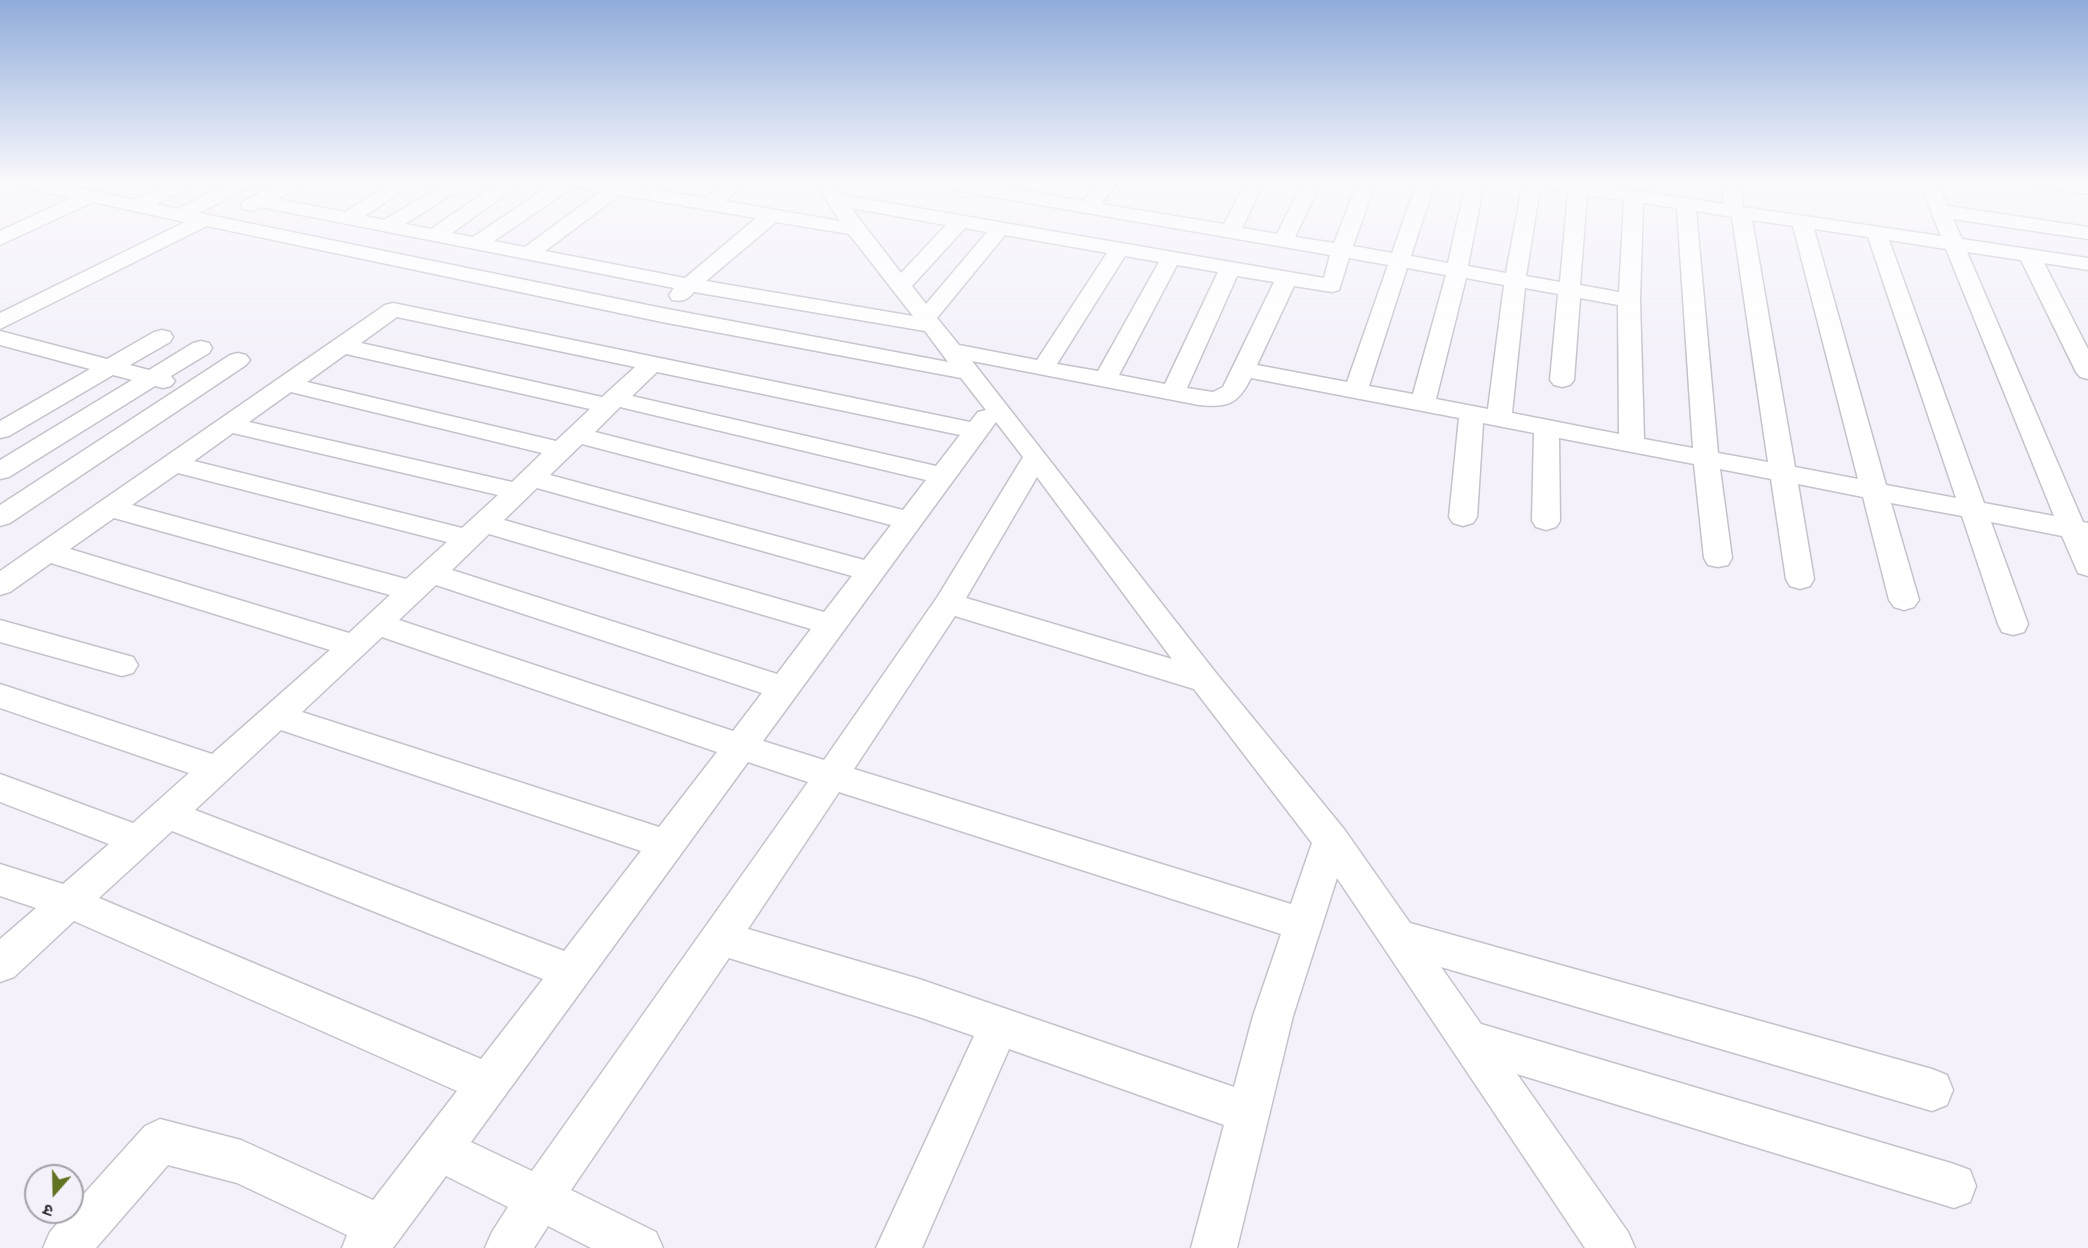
<!DOCTYPE html>
<meta charset="utf-8">
<style>
body{margin:0}
#map{position:relative;width:2088px;height:1248px;overflow:hidden;background:#f4f1fa;font-family:Overpass,"Noto Sans Devanagari",sans-serif}
canvas{display:block}
.north{position:absolute;left:24px;top:1164px;width:60px;height:60px;box-sizing:border-box;background:#f4f1fa;border:2px solid #a3a1a7;border-radius:50%;rotate:200deg;font-size:16px;font-weight:700;line-height:24px;text-align:center;color:#29282b}
.north::after{content:'';display:block;margin:auto;width:21px;height:27px;background:#617220;clip-path:polygon(50% 0,100% 100%,50% 72%,0 100%)}
</style>
<div id="map">
<canvas width="2088" height="1248"></canvas>
<div class="north">उ</div>
</div>
<script>
const ctx = document.querySelector('canvas').getContext('2d');
ctx.lineJoin = 'round';
function stroke(path, color, width, dash) {
  ctx.strokeStyle = color;
  ctx.lineWidth = width;
  ctx.lineCap = dash ? 'butt' : 'round';
  ctx.setLineDash(dash || []);
  ctx.stroke(path);
}
function fillPath(path, color) {
  ctx.fillStyle = color;
  ctx.fill(path, 'evenodd');
}
const street = new Path2D(`
 M13,182H50L135,200L171,182H195L193,186L156,204L178,209L230,182H254L252,186L199,213L662,308L948,362L925,331L694,292C687,300 683,302 672,300L669,295L674,288L261,207L251,211L244,209L241,205L244,201L280,182H304L302,186L277,199L345,212L393,182H415L365,216L384,220L448,182H471L405,224L431,229L500,182H522L452,233L473,237L555,182H633L631,186L706,198L725,182H746L725,201L840,221L815,182H833L842,195L1324,278L1330,255L942,188L935,186L933,182H976L1083,201L1099,182H1118L1101,204L1224,224L1246,182H1264L1242,228L1277,234L1303,182H1321L1295,237L1334,243L1358,182H1376L1353,246L1392,253L1417,182H1435L1411,256L1448,263L1466,182H1484L1468,266L1506,273L1523,182H1579L1724,204L1722,182H1740L1743,207L1941,236L1919,182H1937L1948,206L2088,227V239L1953,219L1962,239L2088,258V270L2044,263L2088,349V379L2080,377L2076,372L2021,260L1967,252L2083,522L2088,523V576L2078,573L2062,536L1991,522L2028,624L2024,632L2013,635L2002,632L1998,624L1962,516L1891,503L1919,600L1914,607L1904,610L1894,607L1889,600L1863,497L1798,484L1814,579L1810,586L1800,589L1790,586L1786,579L1771,479L1720,469L1732,558L1728,565L1718,567L1708,565L1704,558L1694,464L1559,438L1560,521L1556,527L1546,530L1536,527L1532,521L1534,433L1483,423L1477,517L1473,523L1463,526L1453,523L1449,517L1459,418L1251,378C1238,404 1228,408 1199,405L972,361L1216,673L1344,829L1410,923L1932,1069L1947,1075L1953,1090L1947,1105L1932,1111L1441,967L1481,1024L1954,1164L1970,1170L1976,1186L1970,1202L1954,1208L1517,1074L1628,1232L1635,1248H1585L1337,878L1293,1016L1237,1248H1191L1224,1125L1009,1049L922,1248H876L974,1036L919,1017L729,958L571,1190L656,1232L663,1248H591L548,1226L534,1248H485L492,1232L508,1207L446,1176L393,1248H342L347,1235L237,1183L168,1165L96,1248H43L50,1232L67,1212H72V1207L145,1126L160,1119L241,1140L373,1200L457,1091L74,921L14,977L0,982V939L36,908L0,896V864L63,884L109,844L0,802V774L133,823L189,773L0,708V684L212,754L330,650L51,563L10,592L0,595V571L385,305L393,303L970,422L978,412L986,410L961,378L662,322L207,226L0,329V313L185,222L93,202L0,245V231L72,198L15,186ZM573,187L600,192L525,247L494,241ZM1540,188L1568,192L1560,282L1526,276ZM620,195L756,218L685,278L545,251ZM1587,195L1624,200L1619,292L1580,285ZM1643,203L1677,208L1693,448L1644,439L1640,300ZM851,208L946,225L901,273ZM1696,211L1732,217L1768,462L1718,453ZM1752,220L1793,226L1858,479L1795,467ZM776,222L849,234L913,316L706,281ZM965,228L987,232L926,304L912,286ZM1814,229L1868,237L1956,498L1886,485ZM1005,235L1107,253L1037,360L959,345L937,318ZM1889,240L1946,249L2054,516L1984,503ZM1125,256L1159,262L1098,371L1057,364ZM1349,258L1388,265L1347,382L1257,365L1294,286L1332,292L1339,290ZM1177,265L1218,272L1165,384L1119,375ZM1407,268L1446,275L1413,394L1369,386ZM1237,276L1274,282L1223,387L1213,392L1187,388ZM1466,278L1504,285L1488,409L1436,399ZM1525,288L1558,294L1550,380L1554,385L1562,387L1570,385L1574,380L1580,298L1618,305L1619,434L1512,413ZM397,317L635,367L602,397L361,343ZM346,354L590,409L556,441L307,382ZM657,372L960,435L936,466L632,396ZM291,392L542,453L512,482L249,422ZM620,407L926,480L903,510L595,432ZM996,422L1023,457L938,596L824,760L763,741ZM233,433L498,495L462,528L194,461ZM582,444L891,525L864,560L550,475ZM178,473L447,542L406,579L132,505ZM1037,477L1172,659L966,598ZM537,488L852,576L824,612L504,520ZM114,518L390,595L349,633L70,549ZM489,534L811,629L777,674L452,570ZM436,585L762,693L733,731L399,620ZM955,616L1194,689L1312,843L1291,904L854,769ZM382,637L717,752L659,827L302,712ZM281,730L641,851L564,951L195,810ZM748,762L808,782L532,1171L471,1142ZM839,792L1281,934L1253,1016L1234,1087L919,979L748,929ZM172,831L543,979L481,1059L99,898Z
 M2033,182H2088V194L2042,188L2035,186Z
 M162,330L170,332L173,337L170,342L130,365L149,370L193,343L201,341L209,343L212,348L209,353L171,376L175,381L171,386L163,388L155,386L9,477L0,479V460L132,380L113,375L9,436L0,438V421L90,369L0,345V331L107,359L154,332Z
 M238,353L246,355L250,360L246,365L10,523L0,526V505L230,355Z
 M0,620L133,657L138,665L133,673L122,676L0,642Z`);
stroke(street, '#c5c2cb', 3);
fillPath(street, '#fff');
const sky = ctx.createLinearGradient(0, 0, 0, 357);
sky.addColorStop(0, '#90acda');
sky.addColorStop(0.51, '#faf9fd');
sky.addColorStop(1, '#faf9fd00');
ctx.fillStyle = sky;
ctx.fillRect(0, 0, 2088, 357);
</script>
